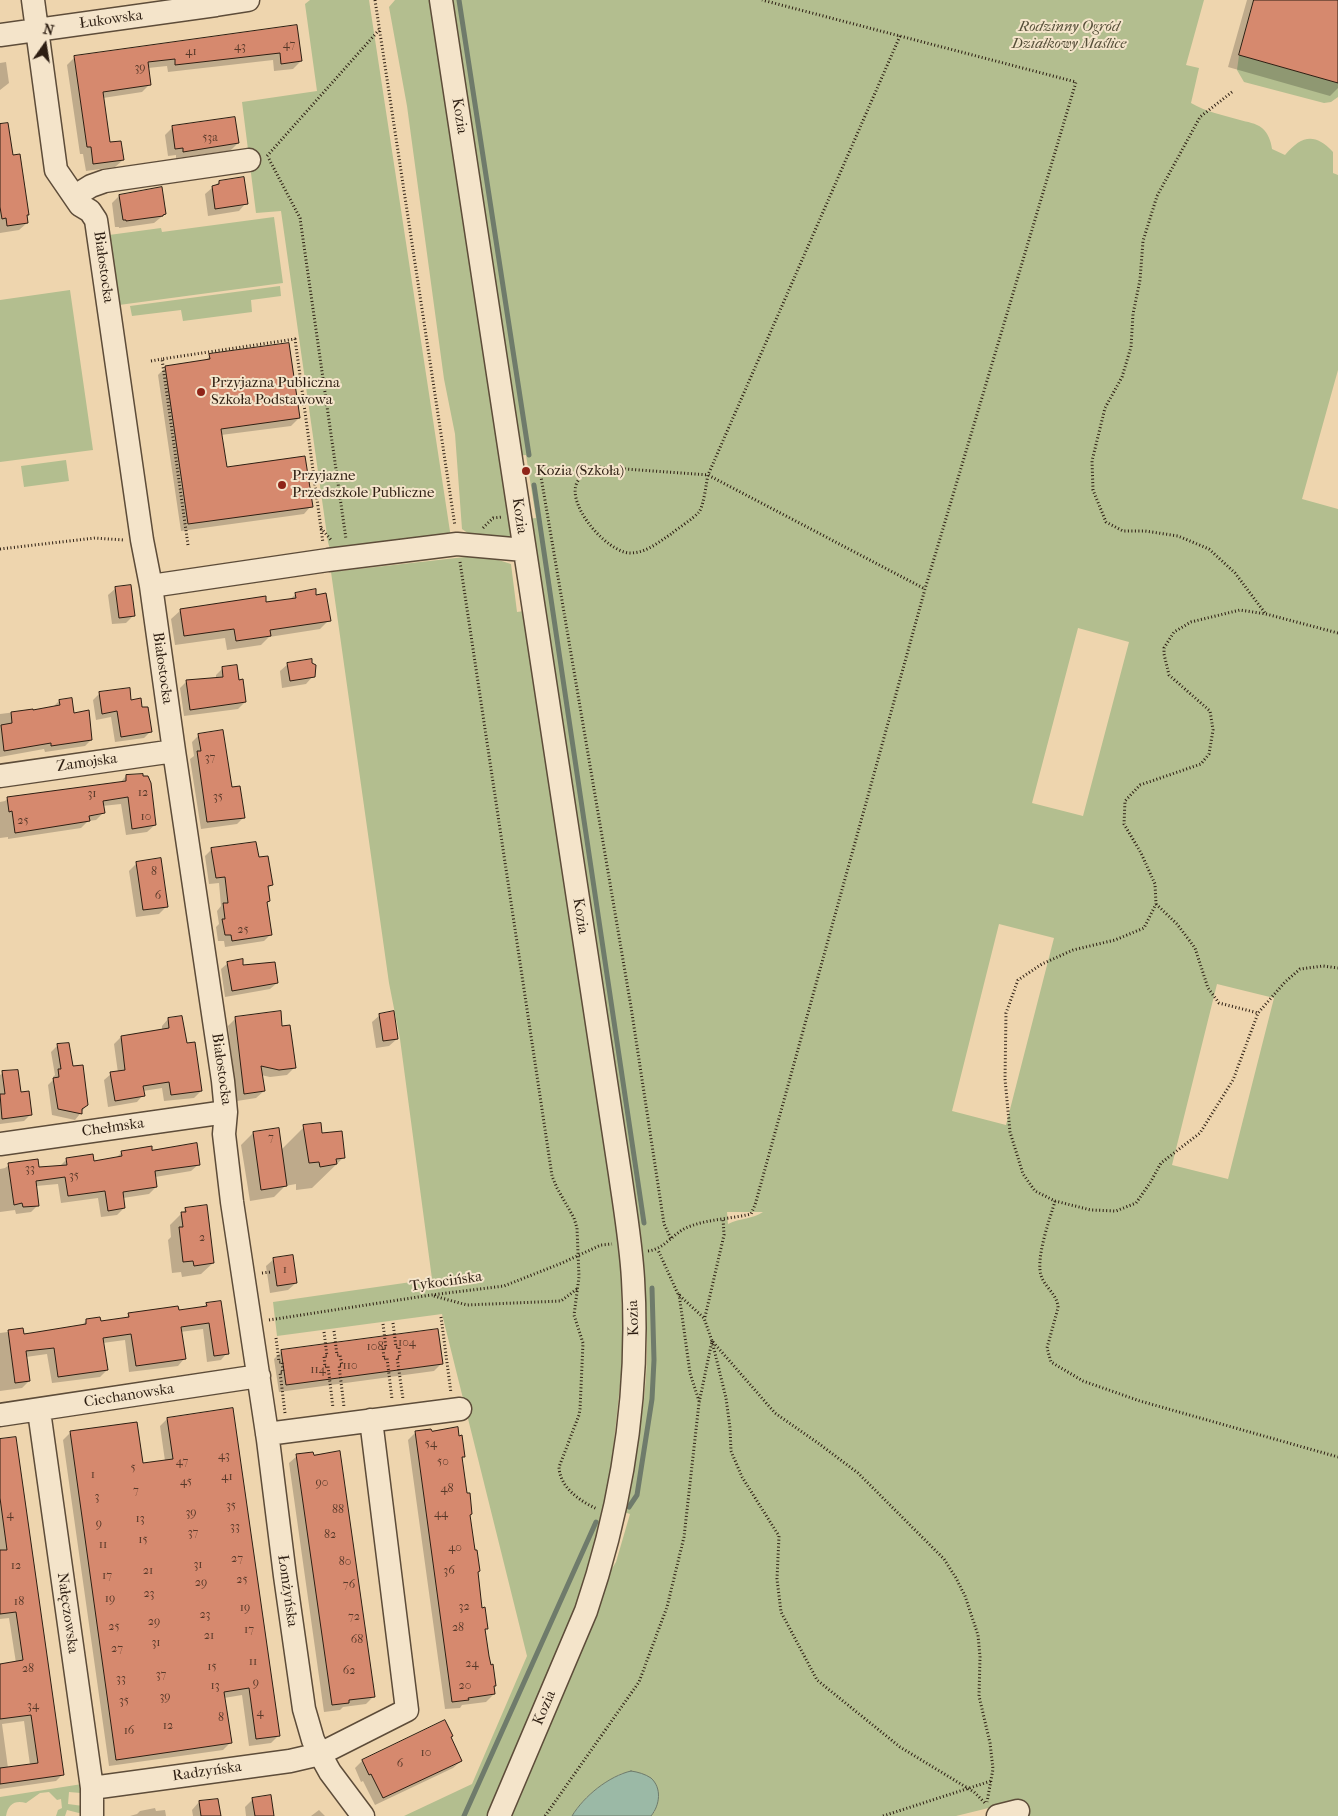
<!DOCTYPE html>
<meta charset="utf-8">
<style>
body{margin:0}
#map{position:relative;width:1338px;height:1816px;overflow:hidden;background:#eed5ae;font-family:"IM FELL French Canon",serif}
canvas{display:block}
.north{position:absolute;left:20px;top:20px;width:50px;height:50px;-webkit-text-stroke:4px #f4e4ca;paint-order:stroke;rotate:13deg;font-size:14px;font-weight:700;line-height:20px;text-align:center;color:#2d1e12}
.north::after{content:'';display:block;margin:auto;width:18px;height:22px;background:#2d1e12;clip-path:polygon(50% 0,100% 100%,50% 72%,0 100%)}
</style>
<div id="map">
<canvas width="1338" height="1816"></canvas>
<div class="north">N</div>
</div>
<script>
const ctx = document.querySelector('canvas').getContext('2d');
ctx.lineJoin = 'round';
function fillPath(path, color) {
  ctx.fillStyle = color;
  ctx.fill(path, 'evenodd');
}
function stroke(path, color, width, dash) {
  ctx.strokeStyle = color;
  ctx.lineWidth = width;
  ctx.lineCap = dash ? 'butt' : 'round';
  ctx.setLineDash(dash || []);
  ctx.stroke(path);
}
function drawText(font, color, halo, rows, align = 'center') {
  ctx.font = font + ' "IM FELL French Canon",serif';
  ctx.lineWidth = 4;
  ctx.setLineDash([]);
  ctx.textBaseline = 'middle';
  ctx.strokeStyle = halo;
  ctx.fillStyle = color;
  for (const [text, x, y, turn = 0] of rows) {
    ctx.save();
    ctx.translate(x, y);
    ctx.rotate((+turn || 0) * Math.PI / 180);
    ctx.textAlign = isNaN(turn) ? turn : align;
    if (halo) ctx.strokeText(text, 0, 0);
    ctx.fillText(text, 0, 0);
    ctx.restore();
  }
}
fillPath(new Path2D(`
 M310,0H369L451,538L331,553L328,542L281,211L256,213L242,102L317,91L305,4Z
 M395,0H432L514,540L472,536L462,529L455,434L444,379L407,106L389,7Z
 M450,0H1204L1186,65L1199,68L1191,103C1206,112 1223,115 1240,120C1247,122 1256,123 1262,128C1268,133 1271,141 1272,149L1285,155C1302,135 1315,133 1333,152V173L1338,175V370L1302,499L1338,509V1816H1019L1017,1801L956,1816H651L655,1811L623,1773C604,1781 583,1798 572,1816H508L573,1667L611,1570L616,1562L630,1514L624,1512C631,1475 639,1437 644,1399C651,1341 645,1281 639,1224L527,519L536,518L526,455L517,456ZM1078,628L1129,642L1083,816L1032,803ZM999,924L1054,938L1006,1125L952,1111ZM1217,984L1274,998L1228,1179L1172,1165ZM727,1212H763C753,1219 740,1218 728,1224Z
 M1239,55L1338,83V97L1331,102L1324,103L1244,82L1237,70Z
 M274,217L283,283L119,305L109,235L161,228L162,232Z
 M280,286L281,296L251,300L252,312L183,321L181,310L132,316L130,306Z
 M70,290L93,450L0,462V300Z
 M66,460L69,481L24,487L21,466Z
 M483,555L511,564L517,612L524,611L561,862L620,1235L623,1358L607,1506L580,1597L490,1816H404L472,1784L527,1656L442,1314L277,1336L273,1302L432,1279L400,1039L389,983L331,572Z
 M82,1784L84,1791L81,1793L69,1792L68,1804L83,1806L82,1812L79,1813L67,1810L65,1816H56L58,1810L62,1808L61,1799L57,1800L49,1792L40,1793L26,1803C15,1800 8,1804 6,1816H0V1797Z`), '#b3be8f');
const water = new Path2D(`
 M631,1771C638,1772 645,1774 651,1778C662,1788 660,1805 651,1816H572C584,1796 609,1776 631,1771Z`);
fillPath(water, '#9bb9a6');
stroke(water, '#6f7b6b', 1);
fillPath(new Path2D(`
 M1247,0H1338V88L1330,96L1228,67Z
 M296,27L301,61L293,69L274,71L273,60L168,72L167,66L148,68L150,84L142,92L103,98L109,144L123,160L115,167L86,171L83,154H80L67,65L75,57Z
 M6,62L9,83L0,90V63Z
 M173,127L238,143L230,151L176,158V155L168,156L165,135Z
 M0,143L27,223L19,230L0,233Z
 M219,182L246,203L239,211L208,216L205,194Z
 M119,196L165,214L154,223L119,228V227H115L112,203Z
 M210,356L299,418L291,426L221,435L226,469L311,506L304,514L181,531L158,375L166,367L204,362Z
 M116,588L134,615L126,623L112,624L108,595Z
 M296,594L315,596L329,620L320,629L269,637L261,645L227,650L225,638L175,645L171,619L181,610L265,604L289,600Z
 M288,664L313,676L306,684L282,688L280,671Z
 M223,668L245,702L238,709L184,716L180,688L187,681L216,679V675Z
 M100,693L130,701L141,708L150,732L144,738L115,742L111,717L96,720L93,700Z
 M59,701L91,740L85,746L45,752L44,749L0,757V714L32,710V712L53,707Z
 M199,735L231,789L244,817L237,824L201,829L190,759L194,756L192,742Z
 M126,776L155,825L147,832L126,835L121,804L102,806L103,813L96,820L88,821L81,828L8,839V837L0,838V802L5,801L8,798L119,784Z
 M212,849L258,858L272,885L267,889L269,901L266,904L271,934L264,941L225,947L224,941H218L216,927L219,924L217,911L221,906L219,883L209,884L205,856Z
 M137,863L167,906L159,914L136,917L129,871Z
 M228,963L242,966L277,983L270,989L225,997L221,969Z
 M380,1015L397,1039L389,1046L376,1048L372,1022Z
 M236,1018L281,1027L295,1067L287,1075L270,1077L261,1075L264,1091L256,1098L237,1101L228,1026Z
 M168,1019L186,1045L201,1091L194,1098L164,1101L162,1088L143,1091V1095L137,1102L108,1107L104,1080L111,1074L118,1073L114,1044L121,1037L162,1030V1026Z
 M58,1045L72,1067L87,1105L75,1120L52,1115L48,1085L53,1080V1077L55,1075L51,1052Z
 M3,1073L20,1094L31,1114L24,1121L0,1124V1075Z
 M304,1127L321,1135L344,1157L312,1188L296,1190V1184L285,1186L274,1197L250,1201L241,1145L253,1133L281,1150Z
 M151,1151L199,1164L191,1171L155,1177L156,1187L149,1194L123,1198L124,1208L117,1215L101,1217L98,1198L61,1203L58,1184L36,1186L38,1205L31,1212L16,1214L15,1210L0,1212V1169L5,1168L9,1165L38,1168L59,1167L67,1159L93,1163L116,1158L121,1153Z
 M186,1209L213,1263L201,1274L182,1277L181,1272L172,1273L168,1240L171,1237L170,1225Z
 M274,1259L296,1283L288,1290L270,1293L266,1266Z
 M207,1304L227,1353L221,1360L207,1362L203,1329L180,1332L184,1359L178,1366L129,1372L125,1340L110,1342L103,1343L107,1370L100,1377L52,1383L47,1354L26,1357L29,1381L22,1388L0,1391V1333L22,1330V1335L81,1326L86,1321L100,1322L125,1319L129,1315L203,1308Z
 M282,1351L442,1363L434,1371L279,1392L274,1359Z
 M232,1409L278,1736L271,1743L249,1746L242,1695L224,1698L231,1742L223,1750L109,1766L63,1440L71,1432L142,1464L165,1461L160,1426L167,1419Z
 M416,1432L464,1456L461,1459L481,1609L486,1628L484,1630L494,1694L486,1702L462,1705L460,1708L445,1709L408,1440Z
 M0,1440L63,1774L56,1781L0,1789V1665L16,1663L9,1618L0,1619ZM24,1721L30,1765L8,1768L2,1724Z
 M297,1456L374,1696L366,1704L343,1707L340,1710L324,1712L289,1463Z
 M449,1738L461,1761L453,1768L375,1805L363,1781L361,1782L355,1768L362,1761Z
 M253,1799L273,1816H246L245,1807Z
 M199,1802L219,1816H193L192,1810Z
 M155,1808L156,1811L165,1810L166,1816H130L137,1814L140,1811Z
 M319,1810L325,1816H311Z`), '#0003');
stroke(new Path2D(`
 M459,0L529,455
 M534,485L644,1223
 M629,1507L637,1495L652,1399L654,1360L652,1288
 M464,1816L596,1522`), '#6f7b6b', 5);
const building = new Path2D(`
 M1254,0H1338V83L1239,55Z
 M297,25L302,61L281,64L280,53L175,65V59L148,62L151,85L103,92L110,142L121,141L124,160L93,164L91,147H87L74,56Z
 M235,117L239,143L183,152V148L175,149L172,126Z
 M8,123L13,155L20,154L29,215H27L28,223L7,226L6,218L2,219L0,207V124Z
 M244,177L248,204L215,209L212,186L219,184V181Z
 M162,187L166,214L163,215V216L126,221V220H123L119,195Z
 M289,343L300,418L221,429L227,467L305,456L313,507L188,524L165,366L210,359L209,354Z
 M131,585L135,616L119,618L115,587Z
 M316,589V595L326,593L331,621L270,630L271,636L236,641L234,629L184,636L180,609L266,596V602L296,598L295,593Z
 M312,659V663L316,665L315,677L290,681L287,663Z
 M237,665L239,680L243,679L246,702L190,710L186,680L223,677L222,667Z
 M130,688L131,700L141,698L142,707H148L152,732L121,737L117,711L102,714L99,692Z
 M72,698L74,713L89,710L92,740L51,746V743L4,751L1,725L12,723L11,712L33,709V710L60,705L59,700Z
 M223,730L232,787L240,786L245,818L207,822L197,751H201L198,734Z
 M143,774V776H148L151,783L156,825L132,829L128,797L103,801L105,813L89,816L90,821L15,833L12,811L9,812L7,797L126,781V775Z
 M256,842L259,857L268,856L273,885L268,886L270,901L267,902L272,935L232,941L231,935H225L222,919H225L223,903H228L225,877L216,878L211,848Z
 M161,858L168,907L143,910L136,862Z
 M243,959V965L275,962L278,983L232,991L227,962Z
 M281,1011L282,1026L290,1025L296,1068L279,1070L261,1066L265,1091L244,1094L235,1017Z
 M394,1011L398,1039L383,1041L379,1014Z
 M182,1016L187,1043L195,1042L202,1091L171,1095L169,1082L143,1086L145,1096L115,1101L110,1072L125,1070L121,1036L169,1028L168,1018Z
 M69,1043L73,1066L83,1065L88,1105L82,1109V1114L58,1109L53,1078L59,1077L58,1069H61L57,1044Z
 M18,1070L21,1092L29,1091L32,1115L2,1119L0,1094H5L2,1071Z
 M321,1123L322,1133L342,1131L345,1158L336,1159L337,1164L320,1167L319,1162L309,1163L303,1125Z
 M279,1128L287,1186L261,1190L253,1132Z
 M197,1143L200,1165L155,1171L157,1187L123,1192L125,1208L108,1211L105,1191L68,1196L65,1177L36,1181L39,1206L23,1207L22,1203L14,1205L8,1163L38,1159L39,1167L67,1165L66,1158L93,1154L94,1161L122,1156L121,1151L134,1149L152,1146V1150Z
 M207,1205L214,1263L194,1266L193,1261L183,1262L179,1227H183L181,1212H186L185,1208Z
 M293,1255L297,1283L277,1286L273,1258Z
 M221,1301L229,1354L214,1356L209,1323L181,1327L186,1359L136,1366L131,1334L103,1338L108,1370L58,1377L54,1348L26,1351L30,1381L15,1383L8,1330L23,1328L24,1334L37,1332L86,1324V1319L100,1317L101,1321L129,1317L128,1313L178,1306L179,1310L207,1306L206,1303Z
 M438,1329L443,1364L286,1385L281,1350Z
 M233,1408L280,1736L256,1739L249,1688L224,1692L232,1743L116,1760L70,1431L137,1422L143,1463L173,1459L167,1418Z
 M458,1427L459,1436L462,1435L465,1457H462L467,1493H470L472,1514L470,1515L475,1550H477L480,1571L478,1572L482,1608L485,1607L488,1629H485L489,1656L491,1665L493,1664L496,1686H494L495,1694L468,1698L469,1700L452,1702L415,1431L431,1429L432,1431Z
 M16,1437L64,1775L0,1784V1768L38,1763L31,1715L0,1719V1664L23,1660L16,1612L0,1614V1550H7L0,1498V1439Z
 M340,1451L375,1697L349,1700V1703L332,1705L296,1454L313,1452L314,1455Z
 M445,1720L453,1736L451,1737L462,1761L383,1798L371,1774L369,1775L362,1760Z
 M271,1795L274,1816H255L252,1798Z
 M218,1799L221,1816H201L199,1801Z`);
fillPath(building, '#d6896e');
stroke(building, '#2d1e12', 1);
const minor = new Path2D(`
 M33,0L56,170L80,205L90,211L96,220L142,540L151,586L174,751L223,1081L226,1112L224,1134L232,1202L268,1440L285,1576L304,1709L313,1740L320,1754L330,1772L363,1816
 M441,0L620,1174C625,1209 631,1244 633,1279C640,1394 623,1502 586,1611L499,1816
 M216,5L248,0
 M0,35L216,5V0
 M75,196L91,186L105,181L249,160
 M151,586L328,560L457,544L524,550
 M0,776L174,751
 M0,1144L226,1112
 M39,1411L92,1788V1816
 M0,1415L259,1376
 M267,1434L460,1409
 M92,1788L290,1761L320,1754L407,1710L371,1420
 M998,1816L1018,1811`);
stroke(minor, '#5d4c39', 25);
stroke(new Path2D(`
 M375,0L455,526
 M900,36L708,475C706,484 704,505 699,512C693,519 678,528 671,534C659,542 646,553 630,553C607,552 569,508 576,485C579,476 588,472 596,467L708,475L925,589
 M1232,92L1200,117L1157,196L1143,241L1140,280L1133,314L1131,347L1122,377L1105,408L1092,461L1093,490L1106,522L1123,531H1145L1178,536L1209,549L1235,573L1265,613
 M267,156L379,30
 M269,159L300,218L346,539
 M151,361L162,359
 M539,465L631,1007L664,1224L671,1239
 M321,528L331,540
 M483,528L493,518L502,517
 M188,545L162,359L295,339L323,543
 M0,549L95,538L124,540
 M460,562L552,1176L557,1188L574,1218L577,1228L579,1277L574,1315L583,1343L580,1409L579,1415L559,1467C560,1488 580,1501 597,1509
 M1338,633L1266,614L1240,610L1191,622L1174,632L1164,648V654L1169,675L1210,711L1213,730L1209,754L1201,764L1140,785L1125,801L1124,824L1141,853L1155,884L1156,904L1144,928L1115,940L1073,950L1042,964L1018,980L1006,1013L1005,1079L1010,1132L1023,1174L1035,1191L1055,1201L1091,1210L1116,1211L1136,1203L1150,1183L1161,1163L1200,1133L1233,1080L1258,1013L1285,982L1300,969L1323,966L1338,968
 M1156,904L1177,924L1195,948L1208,988L1219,1003L1258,1013
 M1055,1201C1050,1219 1034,1261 1042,1278C1047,1289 1058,1296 1058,1308L1047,1348L1051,1362L1083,1381L1140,1401L1338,1457
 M648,1251C665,1249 673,1233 688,1227C708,1219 730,1219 751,1214L755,1205L925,589L1076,82L762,0
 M262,1273L271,1272
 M679,1294L690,1373L699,1401
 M434,1296L467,1305L561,1301L577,1289
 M441,1317L451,1393
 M705,1317L724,1235L723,1218
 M269,1320L431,1295L504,1286L562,1263L601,1245L612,1244
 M393,1323L396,1347H399L400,1357H397L403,1399
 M383,1324L386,1348H383L384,1359L387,1358L392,1399
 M334,1331L337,1355H340L342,1365H339L344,1407
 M324,1332L327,1356H324L325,1367L328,1366L333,1408
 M276,1338L279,1362H282L283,1372H280L285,1413
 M712,1341L726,1398L730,1428L731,1451L742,1477L779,1536L777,1579L781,1612L817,1680L900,1747L974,1792L986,1804
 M713,1342L775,1413L818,1443L858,1473L944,1559L956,1578L965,1596L978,1635L980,1657L979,1696L990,1743L993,1769L987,1802
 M545,1816L639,1682L667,1607L684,1537L699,1403L712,1341L704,1318L678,1294L658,1250
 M883,1816L991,1781`), '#2d1e12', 3, [1, 2.5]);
stroke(minor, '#f4e4ca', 22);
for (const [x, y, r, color] of [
 [201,392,5,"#8f2418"],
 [526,471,5,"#8f2418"],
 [282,485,5,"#8f2418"]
]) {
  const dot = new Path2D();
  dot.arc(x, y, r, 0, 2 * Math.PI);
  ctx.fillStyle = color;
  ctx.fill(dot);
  stroke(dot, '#f4e4ca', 2);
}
drawText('12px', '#573929', null, [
 ["47",289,45],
 ["43",240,47],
 ["41",191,52],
 ["39",140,68],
 ["53a",210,138],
 ["37",210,758],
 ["12",143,793],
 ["31",92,794],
 ["35",218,797],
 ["10",146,817],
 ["25",23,821],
 ["8",154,872],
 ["6",158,896],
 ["25",243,930],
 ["7",271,1138],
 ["33",30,1169],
 ["35",74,1176],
 ["2",202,1238],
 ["1",285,1270],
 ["104",407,1343],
 ["108",375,1347],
 ["110",350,1366],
 ["114",318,1370],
 ["54",431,1444],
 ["43",224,1456],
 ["47",182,1462],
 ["50",443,1462],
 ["5",133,1468],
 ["1",93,1475],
 ["41",227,1477],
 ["45",186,1482],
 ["90",322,1483],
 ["48",447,1489],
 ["7",136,1491],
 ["3",97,1497],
 ["35",231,1506],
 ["88",338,1510],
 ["39",191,1513],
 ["44",441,1514],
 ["4",10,1515],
 ["13",140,1519],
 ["9",99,1524],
 ["33",235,1527],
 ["37",193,1533],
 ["82",330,1535],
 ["15",143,1540],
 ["11",103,1545],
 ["40",455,1548],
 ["27",237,1559],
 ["80",345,1562],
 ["31",198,1565],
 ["12",16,1566],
 ["21",148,1571],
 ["36",449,1571],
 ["17",107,1576],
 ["25",242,1580],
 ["29",201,1583],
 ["76",349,1585],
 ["23",149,1594],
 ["19",110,1599],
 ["18",19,1602],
 ["32",464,1607],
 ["19",245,1608],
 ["23",205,1615],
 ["72",354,1617],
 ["29",154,1622],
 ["25",114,1627],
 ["28",458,1628],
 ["17",249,1630],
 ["21",209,1636],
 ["68",357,1640],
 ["31",156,1643],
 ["27",117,1649],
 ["11",253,1662],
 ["24",472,1664],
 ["15",212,1667],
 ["28",28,1669],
 ["62",349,1671],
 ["37",161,1675],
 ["33",121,1679],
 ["9",256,1683],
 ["13",215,1686],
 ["20",465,1686],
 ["39",165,1697],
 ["35",124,1701],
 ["34",33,1706],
 ["4",260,1713],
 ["8",221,1718],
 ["12",168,1726],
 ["16",129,1731],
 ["10",426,1753],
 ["6",400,1764]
]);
drawText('15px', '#2d1e12', '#f4e4ca', [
 ["Łukowska",111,20,-8],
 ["Kozia",459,116,81],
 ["Białostocka",103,267,82],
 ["Kozia",519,516,82],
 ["Białostocka",162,668,82],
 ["Zamojska",87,763,-8],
 ["Kozia",580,916,81],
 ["Białostocka",221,1069,82],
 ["Chełmska",113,1128,-8],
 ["Tykocińska",446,1282,-8],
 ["Kozia",634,1318,-92],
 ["Ciechanowska",129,1396,-9],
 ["Łomżyńska",287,1591,82],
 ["Nałęczowska",67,1613,82],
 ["Kozia",545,1708,-67],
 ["Radzyńska",207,1772,-8]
]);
drawText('italic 15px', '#554e38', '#f4e4ca', [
 ["Rodzinny Ogród",1069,27],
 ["Działkowy Maślice",1069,44]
]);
drawText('15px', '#2d1e12', '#f4e4ca', [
 ["Przyjazna Publiczna",211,383],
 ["Szkoła Podstawowa",211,400],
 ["Kozia (Szkoła)",536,471],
 ["Przyjazne",292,476],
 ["Przedszkole Publiczne",292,493]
], 'left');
</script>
